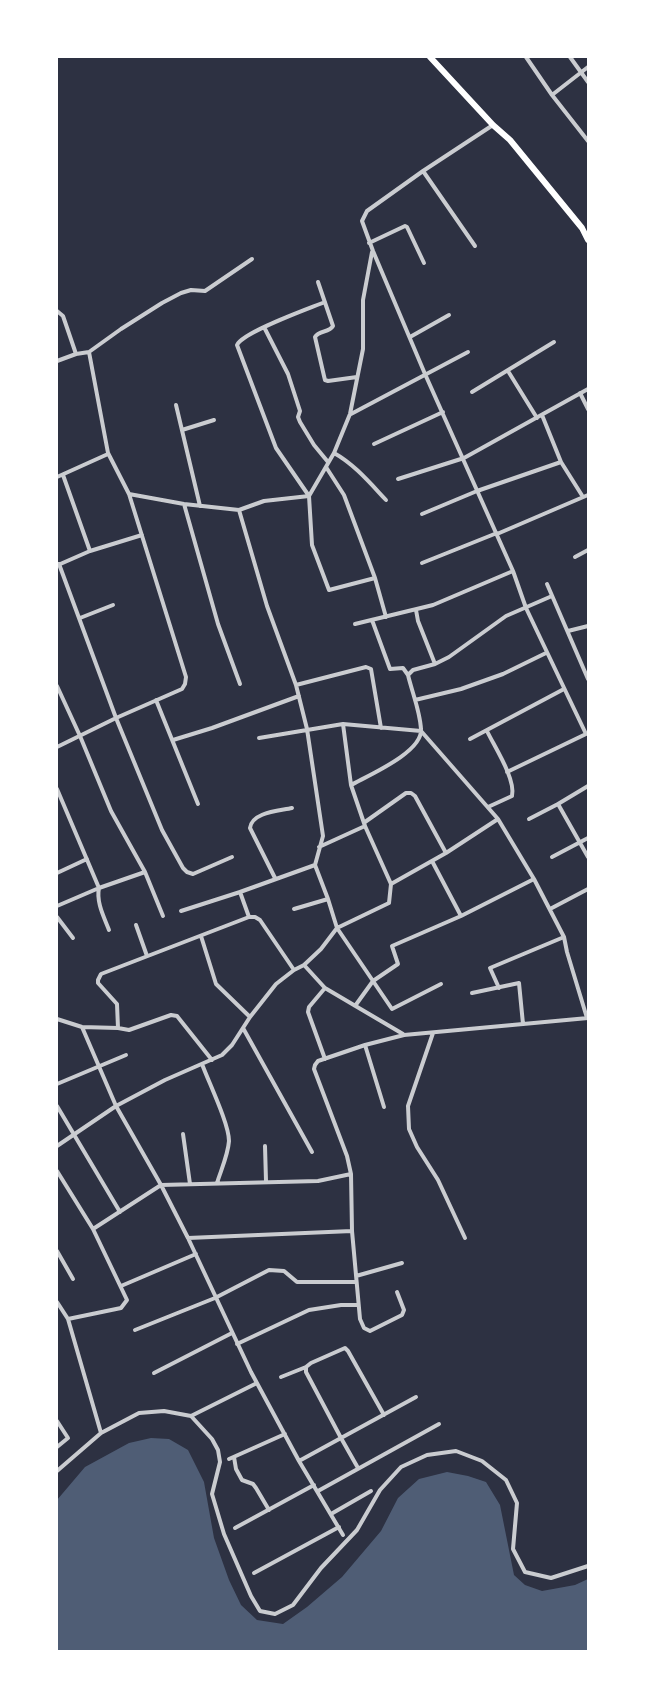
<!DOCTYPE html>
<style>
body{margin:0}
#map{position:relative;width:645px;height:1708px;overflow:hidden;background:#2d3142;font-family:"Nunito Sans",sans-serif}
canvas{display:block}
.frame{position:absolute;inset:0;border:58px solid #fff;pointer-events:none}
</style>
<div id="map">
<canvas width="645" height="1708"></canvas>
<div class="frame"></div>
</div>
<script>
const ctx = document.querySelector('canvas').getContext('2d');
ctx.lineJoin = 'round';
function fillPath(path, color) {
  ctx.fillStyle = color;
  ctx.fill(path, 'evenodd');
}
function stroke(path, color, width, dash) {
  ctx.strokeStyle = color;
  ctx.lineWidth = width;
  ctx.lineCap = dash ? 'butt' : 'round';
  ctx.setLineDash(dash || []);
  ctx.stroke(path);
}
fillPath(new Path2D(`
 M151,1438L169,1439L188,1450L204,1482L214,1538L229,1580L241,1605L257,1620L283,1624L307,1607L342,1577L381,1531L398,1498L419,1479L447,1472L468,1476L486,1482L500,1505L514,1575L525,1585L542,1591L575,1585L588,1579V1651H57V1500L85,1467L129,1443Z`), '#4f5d75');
stroke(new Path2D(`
 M526,57L552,95L588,141
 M570,57L588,82
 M552,95L588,67
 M493,125L423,171L367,211L362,221L373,251L425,374L513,571L526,608L586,734L507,772
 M423,171L475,246
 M369,243L405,226L407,227L424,263
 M318,282L333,326C329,333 319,330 315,337L324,376L325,380L328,381L357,377
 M325,302C308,309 243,332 237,345L276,448L309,496L312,545L329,590L375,578L386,617
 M57,311L63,316L76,354
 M264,327L288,374L300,411L298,417L300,422L314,445L328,462
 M410,337L449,315
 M57,361L76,354L89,352L121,329L162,303L181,293L191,290L205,291L252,259
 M508,371L537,418
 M472,392L554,342
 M580,393L588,409
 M176,405L200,506
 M351,414L468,352
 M542,415L561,462L583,497
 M182,430L214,420
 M374,444L443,412
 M334,453C354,464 370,483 386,500
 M326,467L344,495L375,578
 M63,475L90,551
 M57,477L108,454
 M398,479L464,458L588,389
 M129,494L184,504L239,510L264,501L309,496L334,453L350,414L363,349V300L372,252
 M184,504L218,624L240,684
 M239,510L267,606L296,685L307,729L323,836L315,865
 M422,514L477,491L561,462
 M497,534L588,495
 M575,557L588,550
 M422,563L497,533
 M59,564L116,718L162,830L183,868L187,872L193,874L232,857
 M58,565L90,551L142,535
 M547,584L588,679
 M416,610L418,621L435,664
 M80,618L113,605
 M372,620L390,669L403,668L408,675
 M355,624L433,605L513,571
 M568,631L588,626
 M296,685L366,667L371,669L381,728
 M57,686L80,736L111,811L145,872L163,916
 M156,700L198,804
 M415,700L461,689L503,674L546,653
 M343,724L351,785
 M487,731C494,746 516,779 512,796L488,807
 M259,738L343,724L421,731L498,819L534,879L564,937L567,952L587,1018
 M470,739L564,689
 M173,740L212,728L299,696
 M57,747L116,718L182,689L185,684L186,677L129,494L108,453L89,352
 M588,786L558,804L588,857
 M57,789L99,888L57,906
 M529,819L558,804
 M365,822L406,793H411L415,796L446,853
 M319,847L365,826L351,785C369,775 423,752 421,729C420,711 412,692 408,675L413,670L435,664L449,657L506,616L552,596
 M552,857L588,838
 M432,861L461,916
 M57,873L87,859
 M275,878L250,828C252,812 279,811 292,808
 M391,884L446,853L498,819
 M294,909L328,899
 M550,909L588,889
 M181,911L240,892
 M57,917L73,938
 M249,917L240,892L315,865L328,899L337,928L392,1009L441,984
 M136,925L147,956
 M109,930C104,917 96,902 99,888L145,872
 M201,936L216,984L250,1017
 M304,965L321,949L337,928L389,903L391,884L365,826
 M499,988L490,968L564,937
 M472,993L519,983L523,1024
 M355,1006L373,981L398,964L392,946L461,916L534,879
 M57,1019L82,1027L118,1028L129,1030L171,1015L177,1016L212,1060
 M82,1027L116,1106L161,1185L188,1238L251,1372L299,1461L343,1535
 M118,1028L117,1004L98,983V980L101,974L249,917H255L260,920L294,970
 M243,1028L312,1152
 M433,1033L408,1106L409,1129L417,1147L438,1180L465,1238
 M365,1045L384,1107
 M325,1059L308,1012L309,1007L325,988
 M202,1064C209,1083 229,1124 229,1141C228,1155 221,1170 217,1183
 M57,1084L126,1055
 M57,1106L120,1212
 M183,1134L190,1184
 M57,1146L116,1106L165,1080L222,1055L232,1045L250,1017L276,984L294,970L304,965L325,988L403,1034
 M265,1146L266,1181
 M57,1171L93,1229L127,1300L121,1308L68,1319
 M93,1229L161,1185L318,1181L351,1174
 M188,1238L352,1231
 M57,1251L73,1279
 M356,1276L402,1263
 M121,1286L196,1254
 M397,1292L404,1310L402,1315L370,1331L364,1328L360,1319L352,1231L351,1174L347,1156L314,1069L315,1065L318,1061L365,1045L404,1035L588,1018
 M57,1302L68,1319L101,1433
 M135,1330L215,1298L269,1270L284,1271L297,1282H356
 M237,1344L309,1310L341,1305H358
 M154,1373L232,1333
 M281,1377L306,1367
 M191,1416L257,1383
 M57,1421L68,1438L57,1447
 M234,1457L236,1469L242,1480L253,1484L256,1488L269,1510
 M229,1459L285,1434
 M299,1461L341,1438L306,1372V1367L311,1363L345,1348L348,1351L384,1415
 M358,1468L341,1438L416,1397
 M57,1471L101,1433L139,1413L164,1411L191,1416L212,1439L218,1450L220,1462L212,1494L224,1534L251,1596L260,1611L275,1614L293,1605L321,1568L357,1530L380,1490L401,1467L427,1455L456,1451L482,1461L506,1480L517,1503L513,1549L525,1572L551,1578L588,1566
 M318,1491L439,1424
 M331,1514L371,1491
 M235,1528L314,1485
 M254,1573L339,1527`), '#caccd0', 4);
stroke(new Path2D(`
 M430,57L493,125L510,140L582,228L588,240`), '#fff', 6);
</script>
